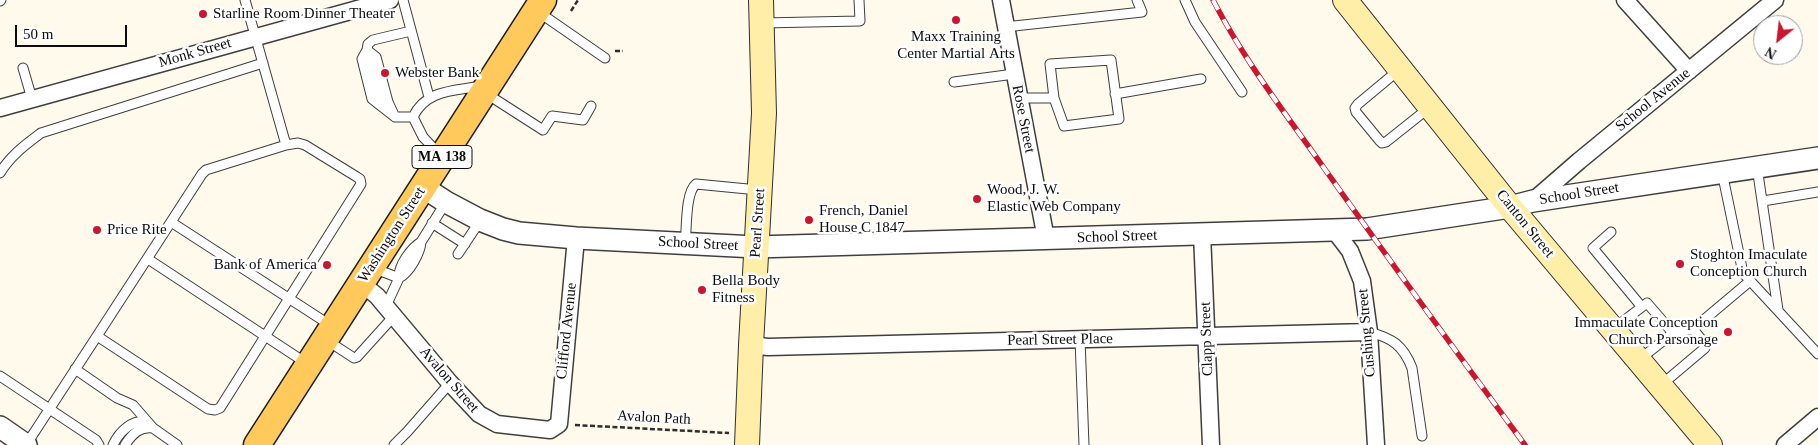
<!DOCTYPE html>
<style>
body{margin:0}
#map{position:relative;width:1818px;height:445px;overflow:hidden;background:#fffaec;font-family:"Times New Roman",serif}
canvas{display:block}
.north{position:absolute;left:1753px;top:15px;width:50px;height:50px;box-sizing:border-box;background:#fff;border:1px solid #9e9e9e;border-radius:50%;rotate:209deg;font-size:14px;font-weight:700;line-height:20px;text-align:center;color:#0c0c0c}
.north::after{content:'';display:block;margin:auto;width:18px;height:22px;background:#ca162e;clip-path:polygon(50% 0,100% 100%,50% 72%,0 100%)}
.scale{position:absolute;left:15px;top:25px;width:112px;height:22px;box-sizing:border-box;border:2px solid #0c0c0c;border-top:0;padding-left:6px;font-size:15px;line-height:18px;white-space:nowrap;color:#0c0c0c;-webkit-text-stroke:4px #fff;paint-order:stroke}
</style>
<div id="map">
<canvas width="1818" height="445"></canvas>
<div class="north">N</div>
<div class="scale">50 m</div>
</div>
<script>
const ctx = document.querySelector('canvas').getContext('2d');
ctx.lineJoin = 'round';
function stroke(path, color, width, dash) {
  ctx.strokeStyle = color;
  ctx.lineWidth = width;
  ctx.lineCap = dash ? 'butt' : 'round';
  ctx.setLineDash(dash || []);
  ctx.stroke(path);
}
function drawText(font, color, halo, rows, align = 'center') {
  ctx.font = font + ' "Times New Roman",serif';
  ctx.lineWidth = 5;
  ctx.setLineDash([]);
  ctx.textBaseline = 'middle';
  ctx.strokeStyle = halo;
  ctx.fillStyle = color;
  for (const [text, x, y, turn = 0] of rows) {
    ctx.save();
    ctx.translate(x, y);
    ctx.rotate((+turn || 0) * Math.PI / 180);
    ctx.textAlign = isNaN(turn) ? turn : align;
    if (halo) ctx.strokeText(text, 0, 0);
    ctx.fillText(text, 0, 0);
    ctx.restore();
  }
}
const service = new Path2D(`
 M245,0L286,145L298,143L305,145L357,177L360,179L361,184L220,408L215,410L208,409L97,336L202,174L206,170L286,145
 M403,0L429,97
 M1185,0L1195,22L1242,92
 M0,1L1,0
 M537,11L605,58
 M762,23L860,21L859,0
 M1005,27L1142,12L1137,0
 M367,50L362,59L372,99L395,117H413
 M367,50L380,99L385,106
 M23,68L32,99
 M1400,69L1358,104L1355,108L1356,112L1379,140L1382,143L1386,142L1430,107
 M954,82L1014,74
 M1115,94L1201,79
 M1019,98H1054L1050,64L1111,60L1119,119L1064,126L1054,98
 M395,117L388,102L376,57L367,50L368,44L373,40L411,31
 M440,155L423,137L413,117C425,91 451,91 476,87L543,130L552,116L583,120L591,106
 M1757,167L1778,310
 M1722,172L1743,273L1818,354
 M0,173C10,156 25,145 41,133L263,63
 M1763,201L1818,192
 M171,222L330,325
 M432,223L465,244
 M1611,232L1593,248L1641,306
 M421,242C411,248 398,266 399,278C410,272 420,253 421,242L446,202
 M685,244C687,229 685,193 696,184L758,190
 M458,254L480,221
 M148,259L306,363
 M373,268L399,278L386,306
 M1613,329L1647,303L1673,333
 M1369,332C1392,338 1403,345 1412,368L1422,436
 M1080,339L1084,445
 M328,341L354,358L357,357L394,316
 M1640,359L1673,333L1693,329
 M75,369L117,398L133,405L153,428L177,445
 M0,376L96,440L99,445
 M1660,386L1705,348V344L1693,329L1750,281
 M26,445L97,336
 M113,445C119,432 133,418 148,422
 M125,445C132,434 140,426 153,428
 M394,445L407,432L450,383`);
const minor = new Path2D(`
 M1001,0L1046,239
 M1625,0L1689,71
 M0,108L390,0
 M1533,201L1579,161L1775,0
 M1334,230L1350,251L1362,281L1369,332L1376,445
 M1202,234L1211,445
 M361,283L377,296L450,383L479,414L497,424L550,430L559,424L576,238
 M751,345L768,347L1369,332
 M1785,445L1818,417`);
const tertiary = new Path2D(`
 M423,187L446,202L480,220L503,229L519,233L576,238L756,247L1367,229L1510,207L1533,201L1818,158
 M0,427L26,445`);
const secondary = new Path2D(`
 M1345,0L1510,207L1710,445
 M747,445L751,345L764,113L761,0`);
const primary = new Path2D(`
 M257,445L543,0`);
stroke(service, '#3f3f3f', 11);
stroke(minor, '#3f3f3f', 19);
stroke(tertiary, '#3f3f3f', 24);
stroke(secondary, '#2e2e2e', 26);
stroke(primary, '#1d1d1d', 29);
stroke(new Path2D(`
 M571,11L578,0
 M615,51H623
 M575,425L729,433`), '#2e2e2e', 2.5, [5, 2.5]);
stroke(service, '#fff', 9);
stroke(minor, '#fff', 16);
stroke(tertiary, '#fff', 21);
stroke(secondary, '#ffeea7', 24);
stroke(primary, '#ffc95c', 26);
const rail = new Path2D(`
 M1213,0C1244,60 1285,113 1324,168C1390,261 1457,353 1525,445`);
stroke(rail, '#ca162e', 5.5);
stroke(rail, '#fff', 4, [11]);
for (const [x, y, r, color] of [
 [203,14,5,"#ca162e"],
 [956,20,5,"#ca162e"],
 [385,73,5,"#ca162e"],
 [977,199,5,"#ca162e"],
 [809,220,5,"#ca162e"],
 [97,230,5,"#ca162e"],
 [1680,264,5,"#ca162e"],
 [327,265,5,"#ca162e"],
 [702,290,5,"#ca162e"],
 [1728,332,5,"#ca162e"]
]) {
  const dot = new Path2D();
  dot.arc(x, y, r, 0, 2 * Math.PI);
  ctx.fillStyle = color;
  ctx.fill(dot);
  stroke(dot, '#fff', 2);
}
for (const [x, y, w] of [
 [442,157,60]
]) {
  const box = new Path2D();
  box.roundRect(x - w / 2, y - 11.5, w, 23, 4);
  ctx.fillStyle = '#fff';
  ctx.fill(box);
  stroke(box, '#0c0c0c', 1);
}
drawText('bold 14px', '#0c0c0c', null, [
 ["MA 138",442,157]
]);
drawText('15px', '#0c0c0c', '#fff', [
 ["Starline Room Dinner Theater",213,14],
 ["Maxx Training",956,37,"center"],
 ["Center Martial Arts",956,54,"center"],
 ["Webster Bank",395,73],
 ["Wood, J. W.",987,190],
 ["Elastic Web Company",987,207],
 ["French, Daniel",819,211],
 ["House C 1847",819,228],
 ["Price Rite",107,230],
 ["Stoghton Imaculate",1690,255],
 ["Conception Church",1690,272],
 ["Bank of America",317,265,"right"],
 ["Bella Body",712,281],
 ["Fitness",712,298],
 ["Immaculate Conception",1718,323,"right"],
 ["Church Parsonage",1718,340,"right"]
], 'left');
drawText('15px', '#0c0c0c', '#fff', [
 ["Monk Street",195,53,-16],
 ["School Avenue",1653,100,-39],
 ["Rose Street",1023,119,79],
 ["School Street",1579,194,-9],
 ["Pearl Street",758,223,-86],
 ["Canton Street",1525,224,51],
 ["Washington Street",392,235,-57],
 ["School Street",1117,237,-2],
 ["School Street",698,244,3],
 ["Clifford Avenue",567,331,-84],
 ["Cushing Street",1367,333,-95],
 ["Clapp Street",1207,339,-92],
 ["Pearl Street Place",1060,340,-1],
 ["Avalon Street",449,380,49],
 ["Avalon Path",654,418,3]
]);
</script>
